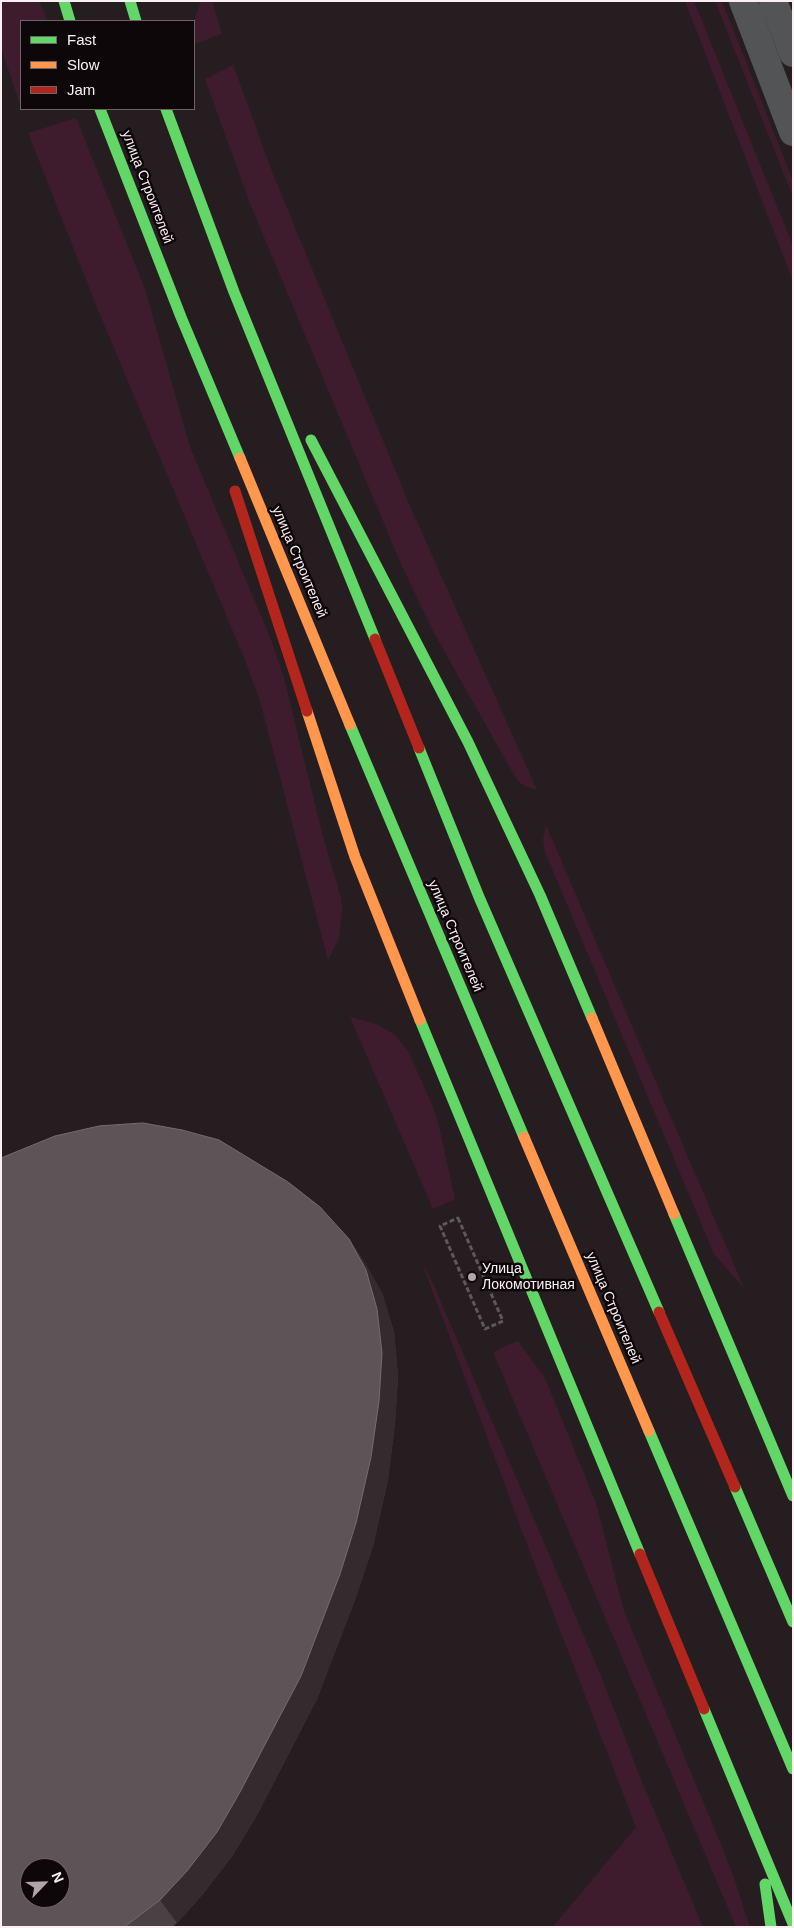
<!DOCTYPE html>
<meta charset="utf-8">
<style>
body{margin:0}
#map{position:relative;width:794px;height:1928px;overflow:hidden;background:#261d21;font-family:Helvetica,sans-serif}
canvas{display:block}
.frame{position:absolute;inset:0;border:2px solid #fbeff4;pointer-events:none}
.legend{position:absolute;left:20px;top:20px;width:175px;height:90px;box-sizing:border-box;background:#0e070a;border:1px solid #6d6468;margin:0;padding:6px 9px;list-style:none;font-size:15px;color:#fbeff4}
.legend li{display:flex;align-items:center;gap:10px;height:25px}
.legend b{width:25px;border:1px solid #6d6468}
.north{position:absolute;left:20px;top:1858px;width:50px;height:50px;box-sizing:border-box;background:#0e070a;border:1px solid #6d6468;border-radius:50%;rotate:66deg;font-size:14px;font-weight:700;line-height:20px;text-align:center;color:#fbeff4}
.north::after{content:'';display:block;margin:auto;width:18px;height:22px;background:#b0a6aa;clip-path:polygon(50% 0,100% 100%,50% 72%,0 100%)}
</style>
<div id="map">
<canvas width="794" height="1928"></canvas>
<div class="frame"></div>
<ul class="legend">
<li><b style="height:6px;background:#63d668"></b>Fast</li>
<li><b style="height:6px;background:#ff974d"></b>Slow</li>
<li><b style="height:6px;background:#b3261e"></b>Jam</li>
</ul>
<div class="north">N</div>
</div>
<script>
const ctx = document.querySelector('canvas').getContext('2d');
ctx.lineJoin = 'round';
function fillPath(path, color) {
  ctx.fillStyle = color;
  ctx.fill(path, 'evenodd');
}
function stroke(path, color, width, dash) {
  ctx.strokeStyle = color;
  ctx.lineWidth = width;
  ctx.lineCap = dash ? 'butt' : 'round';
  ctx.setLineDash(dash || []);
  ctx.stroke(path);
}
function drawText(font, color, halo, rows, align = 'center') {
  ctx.font = font + ' Helvetica,sans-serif';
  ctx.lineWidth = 5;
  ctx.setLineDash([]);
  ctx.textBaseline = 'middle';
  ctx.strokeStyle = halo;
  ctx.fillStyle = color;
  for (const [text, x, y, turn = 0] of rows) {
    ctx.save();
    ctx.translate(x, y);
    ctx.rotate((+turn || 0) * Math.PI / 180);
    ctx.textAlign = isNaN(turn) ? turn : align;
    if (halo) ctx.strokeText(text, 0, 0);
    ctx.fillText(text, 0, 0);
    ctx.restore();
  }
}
fillPath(new Path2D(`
 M1,1H39L48,21H21V103L20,104L1,48Z
 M201,1H212L222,34L194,44V21Z
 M685,1H694L793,246V281Z
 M715,1H722L793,181V197Z
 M233,65L273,174L410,506L537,790L524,786L517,780L434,633L401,564L251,206L205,79Z
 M76,118L145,289L190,447L272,642L284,678L322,833L341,898L342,910L339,938L328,960L260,701L245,660L98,310L28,133Z
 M546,825L744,1288L714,1254L545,852L543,840Z
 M350,1017L376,1024L387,1030L396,1036L408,1051L432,1104L439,1126L455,1199L433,1209Z
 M421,1260L435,1288L604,1683L640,1777L703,1927H553L636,1827L531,1555Z
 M518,1341L545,1378L596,1503L624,1611L731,1869L750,1927H736L493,1352Z`), '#3f1c2d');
stroke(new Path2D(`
 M458,1218L503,1321L485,1329L440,1226Z`), '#5c595a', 3, [5, 2.5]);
stroke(new Path2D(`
 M743,1L793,132
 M773,1L793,53`), '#525455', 28);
stroke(new Path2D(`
 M64,1L70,21
 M130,1L136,21
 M100,109L181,317L240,458
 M166,109L234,292L375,639
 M311,440L468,742L540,895L592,1018
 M350,725L524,1137
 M419,748L479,897L659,1312
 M420,1020L640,1554
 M674,1214L793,1496
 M649,1431L793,1769
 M735,1487L793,1622
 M704,1709L793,1924
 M765,1884L771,1927`), '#63d668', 11);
stroke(new Path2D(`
 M240,458L350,725
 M307,711L355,857L420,1020
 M592,1018L674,1214
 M524,1137L649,1431`), '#ff974d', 11);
stroke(new Path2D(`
 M235,491L307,711
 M375,639L419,748
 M659,1312L735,1487
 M640,1554L704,1709`), '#b3261e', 11);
fillPath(new Path2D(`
 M349,1239L365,1263L382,1293L394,1332L398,1376L395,1424L388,1480L373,1546L356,1597L317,1699L257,1815L233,1855L203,1894L177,1923L172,1927H1Z`), '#494144');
fillPath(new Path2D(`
 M349,1239L365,1263L382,1293L394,1332L398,1376L395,1424L388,1480L373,1546L356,1597L317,1699L257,1815L233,1855L203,1894L177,1923L160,1900Z`), '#332b2e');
const building = new Path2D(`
 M143,1123L182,1130L219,1140L288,1182L320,1207L349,1239L366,1270L377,1309L382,1353L379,1401L371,1457L356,1523L340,1574L301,1676L240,1792L217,1832L187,1871L160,1900L124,1927H1V1158L55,1136L99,1126ZM30,1868H60V1898H30Z`);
fillPath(building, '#5c5457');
stroke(building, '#756c70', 1);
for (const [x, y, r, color] of [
 [472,1277,5,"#b0a6aa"]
]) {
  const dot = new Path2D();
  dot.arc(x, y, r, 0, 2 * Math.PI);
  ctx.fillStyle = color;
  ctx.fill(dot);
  stroke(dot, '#0e070a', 2);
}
drawText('14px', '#fbeff4', '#0e070a', [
 ["улица Строителей",147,187,69],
 ["улица Строителей",299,562,67],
 ["улица Строителей",455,936,67],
 ["улица Строителей",613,1308,67]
]);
drawText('14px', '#fbeff4', '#0e070a', [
 ["Улица",482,1269],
 ["Локомотивная",482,1285]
], 'left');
</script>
